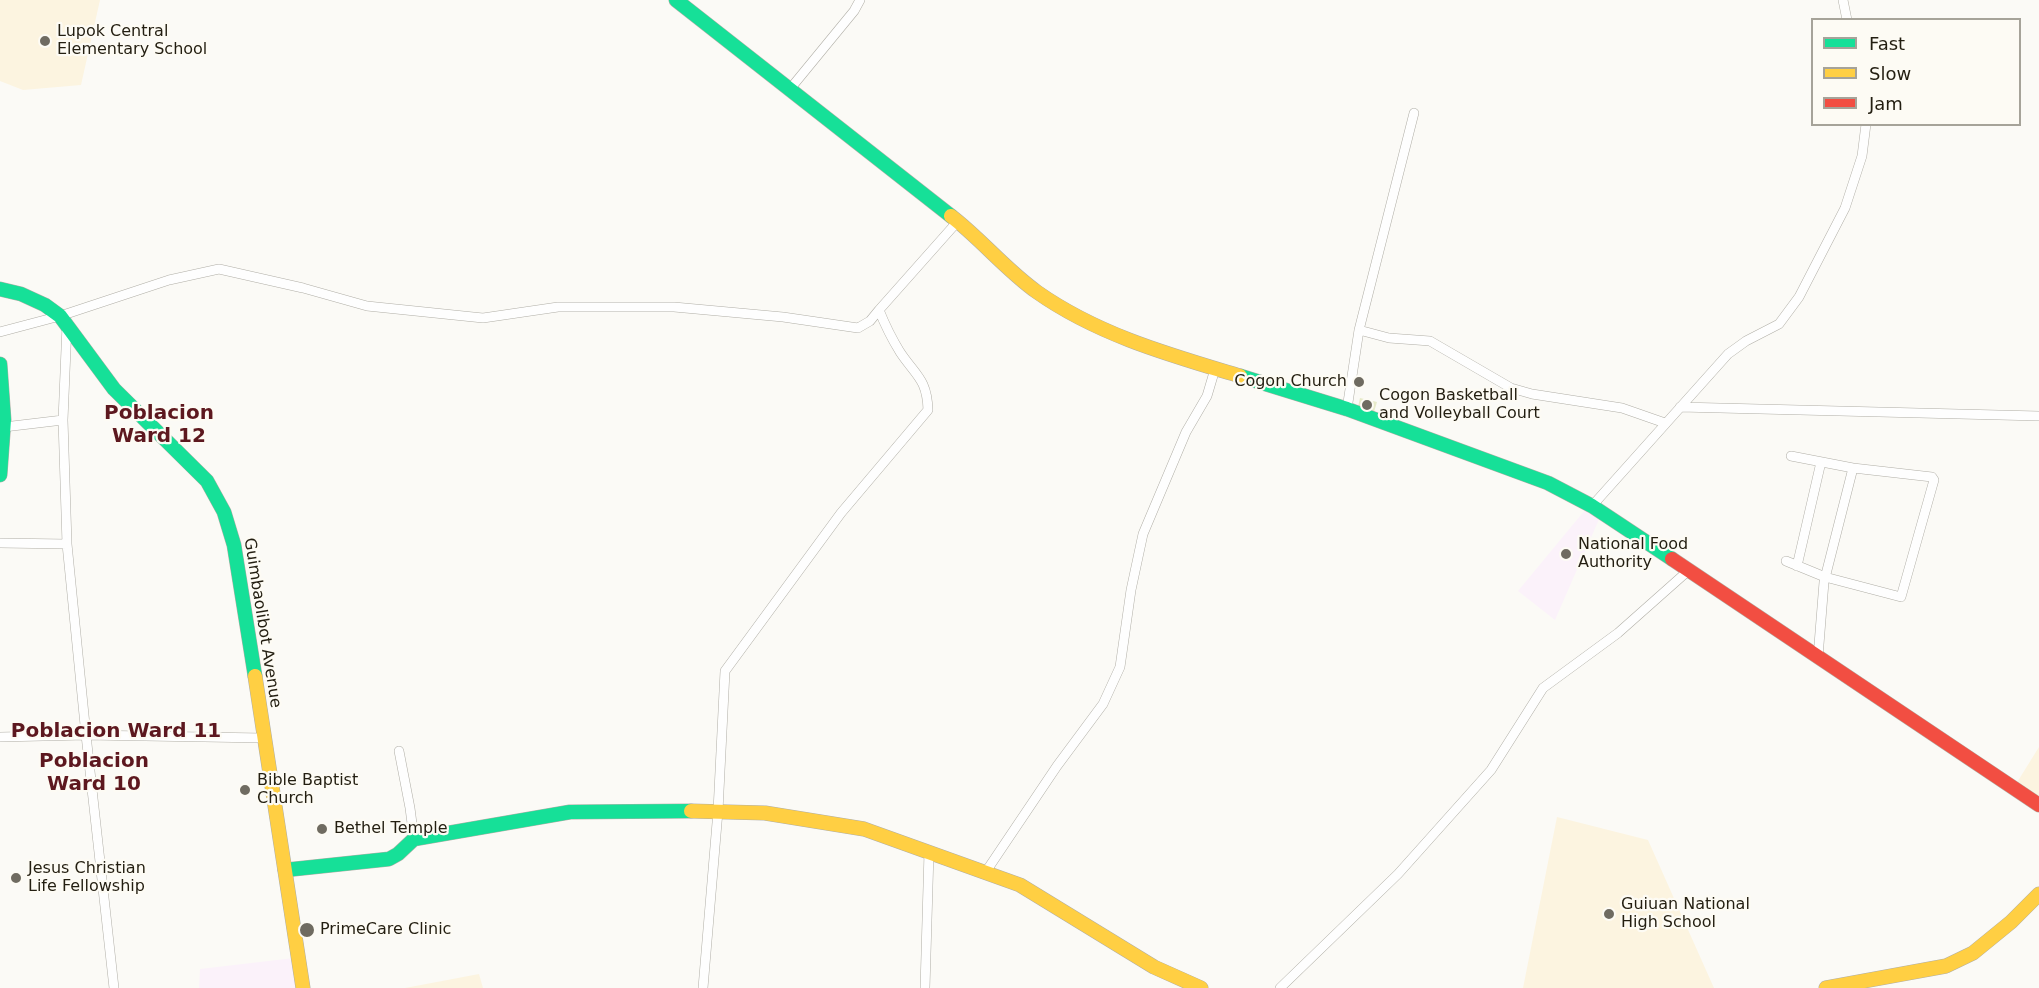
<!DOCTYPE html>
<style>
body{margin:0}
#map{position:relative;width:2039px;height:988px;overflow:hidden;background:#fbfaf6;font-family:"DejaVu Sans",sans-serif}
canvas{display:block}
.legend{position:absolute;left:1811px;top:18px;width:210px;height:108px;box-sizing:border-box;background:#fdfbf4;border:2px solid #a6a399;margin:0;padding:8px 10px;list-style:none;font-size:18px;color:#231e11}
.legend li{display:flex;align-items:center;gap:12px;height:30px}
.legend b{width:30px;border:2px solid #a6a399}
</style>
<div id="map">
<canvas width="2039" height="988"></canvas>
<ul class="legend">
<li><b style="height:8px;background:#16e098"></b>Fast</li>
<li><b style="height:8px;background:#ffcf43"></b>Slow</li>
<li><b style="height:8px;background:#f24e42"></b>Jam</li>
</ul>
</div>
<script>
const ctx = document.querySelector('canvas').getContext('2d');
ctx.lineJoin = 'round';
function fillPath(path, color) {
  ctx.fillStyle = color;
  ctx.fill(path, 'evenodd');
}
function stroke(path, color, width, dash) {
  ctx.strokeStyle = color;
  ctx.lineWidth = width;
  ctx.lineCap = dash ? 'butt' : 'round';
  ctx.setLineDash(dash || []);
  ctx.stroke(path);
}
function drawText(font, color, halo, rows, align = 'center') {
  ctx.font = font + ' "DejaVu Sans",sans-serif';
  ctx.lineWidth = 4.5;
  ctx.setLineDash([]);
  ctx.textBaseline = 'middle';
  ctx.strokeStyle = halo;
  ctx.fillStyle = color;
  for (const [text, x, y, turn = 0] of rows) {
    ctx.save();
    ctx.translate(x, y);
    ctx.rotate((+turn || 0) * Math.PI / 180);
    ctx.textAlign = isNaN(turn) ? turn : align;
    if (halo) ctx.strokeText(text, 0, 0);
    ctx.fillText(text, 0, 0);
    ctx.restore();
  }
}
fillPath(new Path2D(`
 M1585,510L1600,517L1555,620L1518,591Z
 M294,958L298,988H199L200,969Z`), '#fbf2fa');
fillPath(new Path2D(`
 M0,0H100L81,85L23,90L0,81Z
 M2039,747V799L2016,784Z
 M1557,817L1648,840L1714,988H1523Z
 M479,974L483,988H405Z`), '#fcf4e0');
fillPath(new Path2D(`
 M1360,398L1377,402L1374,412L1358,407Z`), '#e8ebca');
const street = new Path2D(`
 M1843,0L1847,20
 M790,89L854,11L860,0
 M67,325L63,420L67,544L86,735L263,738
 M1359,330L1389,338L1430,341L1511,388L1532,394L1622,408L1665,423
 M0,332L60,316L169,280L219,269L303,288L367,306L483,318L558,307H674L783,317L858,328L870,321L879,310
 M1680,407L2039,416
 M1347,409L1359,330L1414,113
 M4,427L63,420
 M1592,506L1728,354L1746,341L1779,324L1799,297L1845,208L1862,156L1866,124
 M0,543L67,544
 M1786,561L1825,577L1901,597L1934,480L1932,477L1853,468L1791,456
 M1797,566L1821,462
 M1818,657L1824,582L1853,468
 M0,737L86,735L114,988
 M399,751L410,808L414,839
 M985,873L1057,766L1103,704L1120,667L1131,590L1143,534L1186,432L1207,396L1215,369
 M703,988L718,811L725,671L841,513L928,410C927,379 916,376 900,352C892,339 885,325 879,310L958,221
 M925,988L929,852
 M1280,988L1398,874L1491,770L1543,688L1618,633L1689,570`);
const fast = new Path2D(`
 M676,0L951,216
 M0,289L21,294L45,305L60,316L114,389L207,481L224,512L234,545L255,676
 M0,364L4,420L0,475
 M1240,376L1347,409L1548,483L1592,506L1672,559
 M285,870L389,859L398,854L414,839L570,812L691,811`);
const slow = new Path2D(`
 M951,216C981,239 1006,270 1037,292C1098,335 1170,355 1240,376
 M255,676L303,988
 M691,811L765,813L864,829L1020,885L1154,967L1201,988
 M1826,988L1946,966L1973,953L2011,922L2039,894`);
const jam = new Path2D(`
 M1672,559L2039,805`);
stroke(street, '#b0aea6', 10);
stroke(fast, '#b0aea6', 15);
stroke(slow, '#b0aea6', 15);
stroke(jam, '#b0aea6', 15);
stroke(street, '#fefefe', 9);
stroke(fast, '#16e098', 14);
stroke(slow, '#ffcf43', 14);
stroke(jam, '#f24e42', 14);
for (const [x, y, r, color] of [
 [45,41,6,"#6f6b61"],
 [1359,382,6,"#6f6b61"],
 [1367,405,6,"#6f6b61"],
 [1566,554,6,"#6f6b61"],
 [245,790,6,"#6f6b61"],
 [322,829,6,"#6f6b61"],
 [16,878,6,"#6f6b61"],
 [1609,914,6,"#6f6b61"],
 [307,930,8,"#6f6b61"]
]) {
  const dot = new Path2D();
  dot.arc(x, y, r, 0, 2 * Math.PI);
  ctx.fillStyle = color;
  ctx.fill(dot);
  stroke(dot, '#fdfbf4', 2);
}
drawText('16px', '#231e11', '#fdfbf4', [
 ["Lupok Central",57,32],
 ["Elementary School",57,50],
 ["Cogon Church",1347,382,"right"],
 ["Cogon Basketball",1379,396],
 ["and Volleyball Court",1379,414],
 ["National Food",1578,545],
 ["Authority",1578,563],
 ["Bible Baptist",257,781],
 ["Church",257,799],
 ["Bethel Temple",334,829],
 ["Jesus Christian",28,869],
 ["Life Fellowship",28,887],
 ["Guiuan National",1621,905],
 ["High School",1621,923],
 ["PrimeCare Clinic",320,930]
], 'left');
drawText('16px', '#231e11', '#fdfbf4', [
 ["Guimbaolibot Avenue",262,623,81]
]);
drawText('bold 20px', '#5d181f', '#fdfbf4', [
 ["Poblacion",159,414],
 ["Ward 12",159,437],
 ["Poblacion Ward 11",116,732],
 ["Poblacion",94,762],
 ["Ward 10",94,785]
]);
</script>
